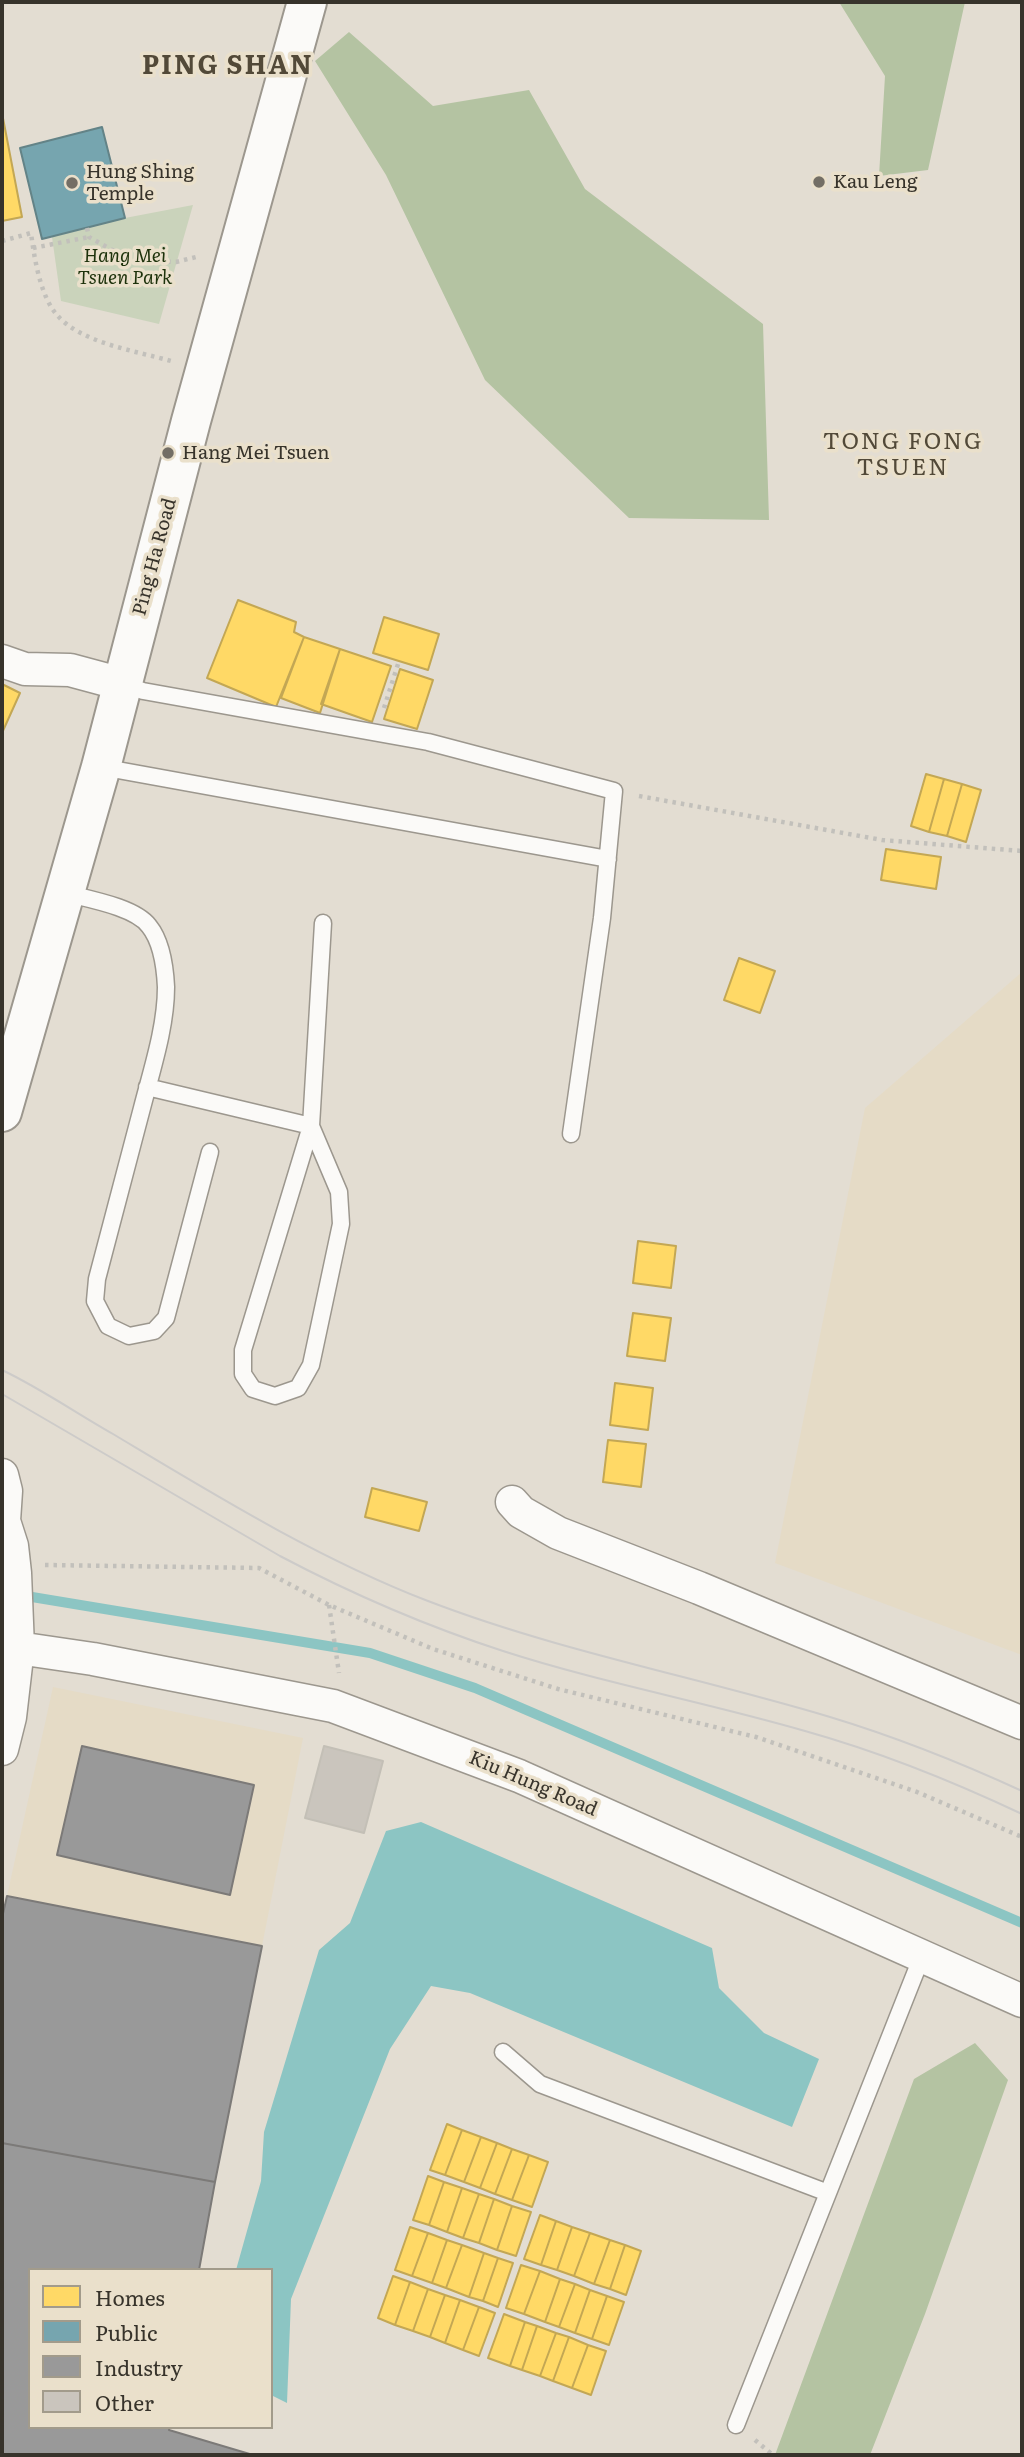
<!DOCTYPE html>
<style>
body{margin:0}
#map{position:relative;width:1024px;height:2457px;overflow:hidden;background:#e3ddd2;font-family:Literata,serif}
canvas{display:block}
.frame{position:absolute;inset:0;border:4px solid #37332b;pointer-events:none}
.legend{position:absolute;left:28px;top:2268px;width:245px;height:161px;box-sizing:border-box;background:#eae0cb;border:2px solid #a29b8b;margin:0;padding:9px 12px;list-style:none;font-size:21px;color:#37332b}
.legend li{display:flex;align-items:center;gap:14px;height:35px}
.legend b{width:35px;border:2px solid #a29b8b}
</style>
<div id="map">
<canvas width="1024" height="2457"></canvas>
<div class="frame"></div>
<ul class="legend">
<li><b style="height:19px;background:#ffd966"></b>Homes</li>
<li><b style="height:19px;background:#76a5af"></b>Public</li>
<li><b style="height:19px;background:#999"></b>Industry</li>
<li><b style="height:19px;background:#cac5bd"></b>Other</li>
</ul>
</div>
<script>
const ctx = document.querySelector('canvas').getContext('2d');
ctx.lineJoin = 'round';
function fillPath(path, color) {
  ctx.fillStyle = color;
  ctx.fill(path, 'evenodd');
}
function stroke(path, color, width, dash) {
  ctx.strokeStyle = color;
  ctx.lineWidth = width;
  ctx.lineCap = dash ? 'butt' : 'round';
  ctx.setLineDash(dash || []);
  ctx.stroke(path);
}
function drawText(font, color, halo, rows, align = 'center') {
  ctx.font = font + ' Literata,serif';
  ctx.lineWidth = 7;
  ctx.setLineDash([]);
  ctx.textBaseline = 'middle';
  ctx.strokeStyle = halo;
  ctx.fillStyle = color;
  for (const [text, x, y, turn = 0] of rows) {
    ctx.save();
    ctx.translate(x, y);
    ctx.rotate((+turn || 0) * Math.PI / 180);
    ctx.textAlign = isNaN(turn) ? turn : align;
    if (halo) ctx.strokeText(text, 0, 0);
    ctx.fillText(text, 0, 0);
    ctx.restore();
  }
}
fillPath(new Path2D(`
 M1022,972V1655L775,1563L865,1108Z
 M53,1687L303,1738L262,1946L7,1896Z`), '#e5dbc6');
fillPath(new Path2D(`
 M193,205L159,324L61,301L52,237L125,218Z`), '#cad3bb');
fillPath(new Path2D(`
 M839,2H965L928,170L879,176L885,76Z
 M349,32L433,106L529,90L585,189L763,324L769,520L629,518L485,380L386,175L315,61Z
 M975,2043L1008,2080L925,2314L870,2455H775L914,2079Z`), '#b4c3a2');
fillPath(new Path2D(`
 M421,1822L712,1948L719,1988L764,2033L819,2059L792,2127L470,1993L431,1986L390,2049L291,2299L287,2403L271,2395V2270H236L261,2181L264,2132L319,1950L350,1923L386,1831Z`), '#8cc5c3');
const homes = new Path2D(`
 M2,113L22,217L2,221Z
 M238,600L296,622L294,632L304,637L276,707L207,678Z
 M384,617L439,634L428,670L373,653Z
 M304,637L340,649L320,713L281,698Z
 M340,649L391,666L372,722L321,704Z
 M400,669L433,680L417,729L384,719Z
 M2,684L20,693L2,733Z
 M926,774L944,779L929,832L911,826Z
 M944,779L962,784L947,836L929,832Z
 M962,784L981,790L966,842L947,836Z
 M886,849L941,857L936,889L881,880Z
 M739,958L775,971L760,1013L724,1000Z
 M638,1241L676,1246L671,1288L633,1283Z
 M633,1313L671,1318L665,1361L627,1356Z
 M615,1383L653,1388L648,1430L610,1425Z
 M608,1440L646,1444L641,1487L603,1482Z
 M372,1488L427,1502L419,1531L365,1517Z
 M447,2124L462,2130L445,2175L430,2170Z
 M462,2130L481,2137L464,2182L445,2175Z
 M481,2137L497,2143L480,2188L464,2182Z
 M497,2143L512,2149L495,2194L480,2188Z
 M512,2149L529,2155L512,2200L495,2194Z
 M529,2155L548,2162L532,2207L512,2200Z
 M428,2176L444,2182L429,2225L413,2220Z
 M444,2182L462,2188L447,2232L429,2225Z
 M462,2188L479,2194L463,2238L447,2232Z
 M479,2194L494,2199L479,2243L463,2238Z
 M494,2199L512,2206L497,2250L479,2243Z
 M512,2206L531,2212L516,2256L497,2250Z
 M540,2215L556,2221L541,2265L524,2259Z
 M556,2221L572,2227L557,2270L541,2265Z
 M410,2227L428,2233L412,2276L395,2270Z
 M572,2227L590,2233L574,2276L557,2270Z
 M428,2233L447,2240L432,2283L412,2276Z
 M590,2233L610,2240L594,2284L574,2276Z
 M447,2240L462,2245L446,2288L432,2283Z
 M610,2240L625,2245L610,2289L594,2284Z
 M462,2245L484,2253L469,2297L446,2288Z
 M625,2245L641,2251L626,2295L610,2289Z
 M484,2253L498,2258L483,2301L469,2297Z
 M498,2258L513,2263L498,2307L483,2301Z
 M521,2265L540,2271L524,2314L506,2308Z
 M540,2271L560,2279L545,2322L524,2314Z
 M393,2276L410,2282L395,2325L378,2318Z
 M560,2279L575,2284L559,2327L545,2322Z
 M410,2282L428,2289L413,2331L395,2325Z
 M575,2284L590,2290L575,2333L559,2327Z
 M428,2289L445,2295L430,2337L413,2331Z
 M590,2290L607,2296L592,2339L575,2333Z
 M445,2295L460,2300L445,2343L430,2337Z
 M607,2296L624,2302L609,2345L592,2339Z
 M460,2300L479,2307L463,2350L445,2343Z
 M479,2307L495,2313L479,2356L463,2350Z
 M504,2314L525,2322L510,2366L488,2358Z
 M525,2322L537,2326L522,2370L510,2366Z
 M537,2326L556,2333L540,2376L522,2370Z
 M556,2333L569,2337L553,2381L540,2376Z
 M569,2337L588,2345L572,2388L553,2381Z
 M588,2345L606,2351L591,2395L572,2388Z`);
fillPath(homes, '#ffd966');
stroke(homes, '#c3a754', 2);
const public = new Path2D(`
 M102,127L125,218L42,239L20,148Z`);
fillPath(public, '#76a5af');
stroke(public, '#638387', 2);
const industry = new Path2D(`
 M82,1746L254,1785L230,1895L57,1855Z
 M7,1896L262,1946L215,2182L2,2143V1918Z
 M2,2143L215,2182L199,2270H30V2427H170L169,2430L253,2455H2Z`);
fillPath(industry, '#999');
stroke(industry, '#7c7a78', 2);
stroke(new Path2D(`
 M20,1595L370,1653L475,1688L1022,1923`), '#8cc5c3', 10);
const building = new Path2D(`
 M324,1746L383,1761L364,1833L305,1818Z`);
fillPath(building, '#cac5bd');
stroke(building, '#c3bfb6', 2);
const service = new Path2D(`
 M122,684L143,691L428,742L614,791L602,918L571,1134
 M101,767L608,859
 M65,893C88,899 135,907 149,926C162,942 165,966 166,987C166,1027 152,1069 142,1108C127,1165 112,1222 97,1279L95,1301L108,1326L129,1336L154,1331L166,1318L210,1152
 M147,1087L311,1126
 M311,1126L339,1192L341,1224L311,1365L298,1388L275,1396L253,1389L243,1374V1350L311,1126L323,923
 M503,2052L540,2084L828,2193
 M736,2425L922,1956`);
const minor = new Path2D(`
 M2,661L25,669L70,670L122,684
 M2,1475L6,1491L4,1521L12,1546L15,1573L18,1648L10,1717L2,1749
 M512,1502L521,1512L558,1533L699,1588L1022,1723
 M18,1648L93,1659L333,1706L519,1776L1022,2001`);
const tertiary = new Path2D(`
 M2,1112L101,767L191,421L307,2`);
stroke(service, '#9c978e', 19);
stroke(minor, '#9c978e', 35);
stroke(tertiary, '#9c978e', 42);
stroke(new Path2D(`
 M87,228L89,237L130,260L176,262L200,256
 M2,241L31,233C34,256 40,296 57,315C81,343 136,351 171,361
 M33,248L89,237
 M384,708L399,661
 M639,796L882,840L1022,851
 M45,1565L259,1568L329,1605L433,1649L558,1689L756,1737L917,1792L1022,1837
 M329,1605L339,1673
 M755,2440L773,2455`), '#c2c0bb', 4.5, [3.5, 5]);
stroke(service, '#fbfaf8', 16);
stroke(minor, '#fbfaf8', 32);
stroke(tertiary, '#fbfaf8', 38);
stroke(new Path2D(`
 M2,1370C40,1388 76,1413 113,1434C215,1495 317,1558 428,1601C558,1651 697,1677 830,1717C896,1737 959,1762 1022,1791
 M2,1394L280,1556C352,1594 426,1626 503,1651C602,1683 705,1702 805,1731C880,1752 952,1781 1022,1814`), '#cdcbc9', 2);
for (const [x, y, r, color] of [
 [819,182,7,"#736e65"],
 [72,183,7,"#736e65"],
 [168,453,7,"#736e65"]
]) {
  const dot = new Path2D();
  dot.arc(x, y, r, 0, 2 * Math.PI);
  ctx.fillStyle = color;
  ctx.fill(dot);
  stroke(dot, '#eae0cb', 2.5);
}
drawText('19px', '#37332b', '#eae0cb', [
 ["Hung Shing",86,172],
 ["Temple",86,194],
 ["Kau Leng",833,182],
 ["Hang Mei Tsuen",182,453]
], 'left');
drawText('italic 19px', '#1d320b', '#eae0cb', [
 ["Hang Mei",125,256],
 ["Tsuen Park",125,278]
]);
drawText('19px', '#37332b', '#eae0cb', [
 ["Ping Ha Road",155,557,-75],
 ["Kiu Hung Road",533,1784,23]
]);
ctx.letterSpacing = '2px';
drawText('23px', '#524938', '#eae0cb', [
 ["TONG FONG",903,442],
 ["TSUEN",903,468]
]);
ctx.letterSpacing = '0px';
ctx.letterSpacing = '2px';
drawText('bold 26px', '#524938', '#eae0cb', [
 ["PING SHAN",228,66]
]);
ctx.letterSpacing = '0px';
</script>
